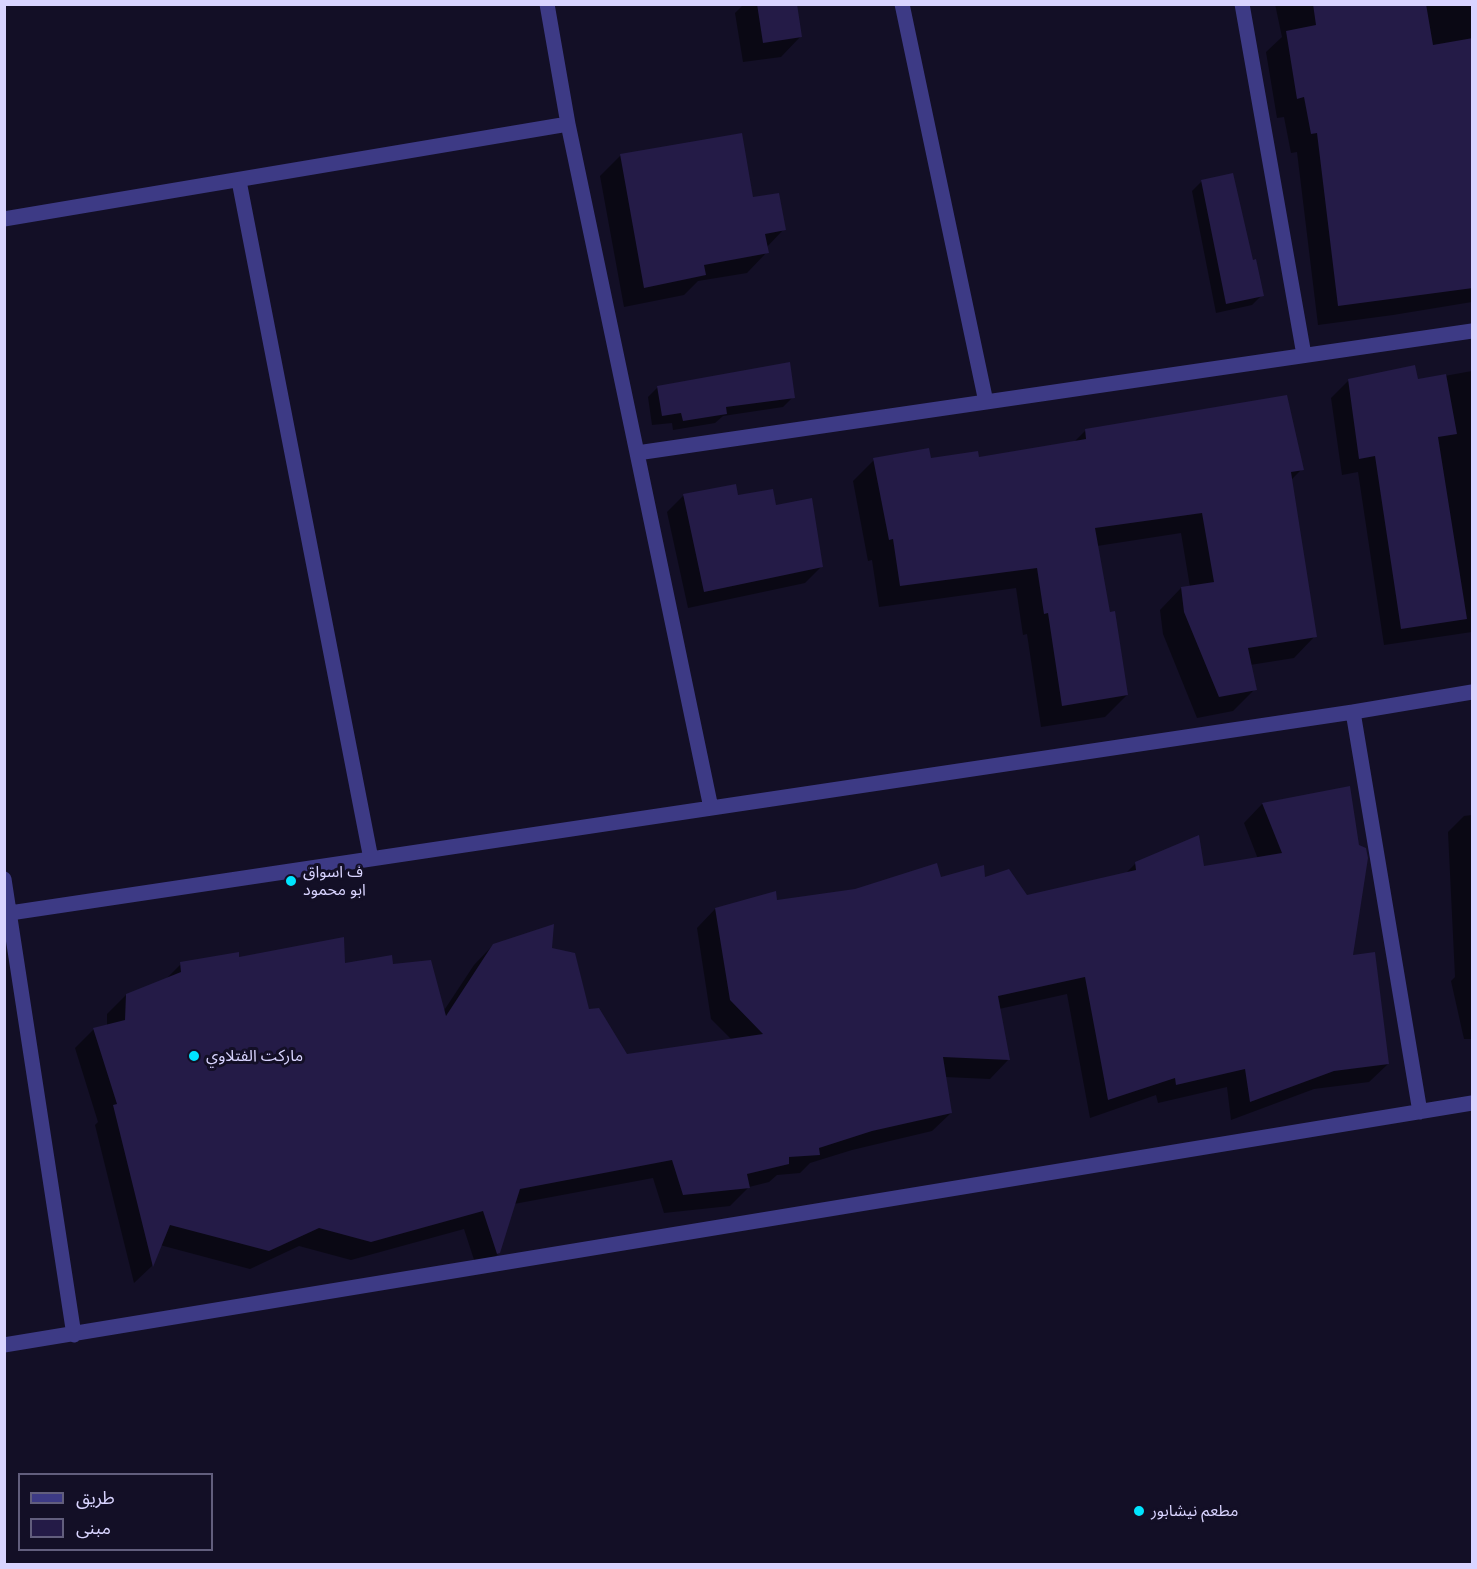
<!DOCTYPE html>
<meta charset="utf-8">
<style>
body{margin:0}
#map{position:relative;width:1477px;height:1569px;overflow:hidden;background:#130f26;font-family:Lato,"Noto Sans Arabic",sans-serif}
canvas{display:block}
.frame{position:absolute;inset:0;border:6px solid #d9d4ff;pointer-events:none}
.legend{position:absolute;left:18px;top:1473px;width:195px;height:78px;box-sizing:border-box;background:#130f26;border:2px solid #625e7d;margin:0;padding:8px 10px;list-style:none;font-size:18px;color:#d9d4ff}
.legend li{display:flex;align-items:center;gap:12px;height:30px}
.legend b{width:30px;border:2px solid #625e7d}
</style>
<div id="map">
<canvas width="1477" height="1569"></canvas>
<div class="frame"></div>
<ul class="legend">
<li><b style="height:8px;background:#3d3a85"></b>طريق</li>
<li><b style="height:16px;background:#241b47"></b>مبنى</li>
</ul>
</div>
<script>
const ctx = document.querySelector('canvas').getContext('2d');
ctx.lineJoin = 'round';
function fillPath(path, color) {
  ctx.fillStyle = color;
  ctx.fill(path, 'evenodd');
}
function stroke(path, color, width, dash) {
  ctx.strokeStyle = color;
  ctx.lineWidth = width;
  ctx.lineCap = dash ? 'butt' : 'round';
  ctx.setLineDash(dash || []);
  ctx.stroke(path);
}
function drawText(font, color, halo, rows, align = 'center') {
  ctx.font = font + ' Lato,"Noto Sans Arabic",sans-serif';
  ctx.lineWidth = 6;
  ctx.setLineDash([]);
  ctx.textBaseline = 'middle';
  ctx.strokeStyle = halo;
  ctx.fillStyle = color;
  for (const [text, x, y, turn = 0] of rows) {
    ctx.save();
    ctx.translate(x, y);
    ctx.rotate((+turn || 0) * Math.PI / 180);
    ctx.textAlign = isNaN(turn) ? turn : align;
    if (halo) ctx.strokeText(text, 0, 0);
    ctx.fillText(text, 0, 0);
    ctx.restore();
  }
}
fillPath(new Path2D(`
 M744,4H796L801,36L781,57L743,62L735,13Z
 M1275,4H1472V302L1393,315L1318,325L1297,152L1291,153L1284,117L1277,118L1266,52L1282,37Z
 M741,135L752,199L784,229L766,248L767,252L747,273L698,281L684,295L624,307L600,176L620,156Z
 M1202,181L1251,262L1262,295L1252,305L1216,313L1192,191Z
 M1472,371V632L1384,645L1358,472L1342,475L1331,398L1349,380L1417,381Z
 M658,387L793,397L783,407L723,416L715,423L673,430L672,423L652,425L648,397Z
 M1085,431L1302,469L1290,481L1315,636L1294,658L1250,665L1255,689L1233,711L1197,718L1163,634L1160,610L1181,588L1190,587L1181,533L1097,546L1109,614L1127,695L1105,717L1041,727L1027,634L1023,635L1016,588L879,607L872,560L868,561L853,481L874,460L978,459L1073,443Z
 M683,496L737,497L774,506L821,567L805,583L688,608L667,512Z
 M1349,788L1351,956L1388,1064L1369,1082L1314,1089L1231,1120L1227,1087L1158,1103L1156,1095L1090,1118L1067,994L999,1009L1008,1060L990,1079L945,1077L951,1113L932,1131L852,1150L810,1163L800,1173L777,1175L769,1182L749,1187L730,1206L664,1213L653,1178L514,1204L499,1253L480,1272H478L464,1229L351,1260L299,1246L250,1269L160,1245L152,1266L134,1283L95,1125L98,1122L75,1048L94,1029L107,1026V1014L126,995L164,981L181,964L392,966L443,1012L474,965L493,945L551,949L588,1010L627,1056L732,1040L711,1019L697,928L715,909L940,879H984L1026,896L1126,873L1135,864L1203,868L1258,859L1244,823L1262,804Z
 M1472,815V1039H1464L1451,981L1455,977L1448,832L1464,816Z`), '#0007');
fillPath(new Path2D(`
 M757,4H797L802,37L763,43Z
 M1313,4H1426L1433,45L1473,38V288L1338,306L1317,133L1311,134L1304,97L1297,99L1286,31L1316,25Z
 M742,133L753,197L779,193L786,230L765,234L769,253L704,265L706,275L644,288L620,154Z
 M1233,173L1253,260L1256,259L1264,296L1226,304L1201,180Z
 M790,362L795,398L726,407L727,414L683,421L681,413L662,416L657,386Z
 M1415,365L1418,379L1446,374L1457,434L1438,437L1467,619L1401,629L1375,456L1359,459L1348,379Z
 M1287,395L1304,470L1291,472L1317,637L1248,648L1257,690L1219,697L1184,612L1181,587L1214,582L1202,513L1095,528L1110,612L1115,611L1128,695L1062,706L1048,613L1044,614L1037,568L900,586L893,539L889,540L873,458L929,448L931,458L978,451L979,457L1086,439L1085,429Z
 M736,484L738,495L773,489L776,505L812,498L823,567L704,592L683,494Z
 M1350,786L1359,845L1366,848L1368,858L1353,955L1375,952L1389,1064L1334,1071L1250,1102L1245,1069L1176,1085L1175,1078L1108,1100L1085,977L998,996L1010,1060L943,1057L952,1113L872,1131L819,1148L820,1155L789,1157V1164L747,1174L750,1188L683,1195L672,1160L520,1189L500,1253L497,1254L483,1211L371,1242L319,1228L269,1251L170,1225L153,1267L113,1105L117,1104L93,1028L125,1020L126,994L181,972L180,962L239,952V957L344,937L345,963L392,955L393,964L431,960L446,1016L493,944L554,924L552,948L575,953L589,1009L599,1008L627,1054L763,1034L730,1000L715,908L776,891L777,900L855,889L937,863L941,877L984,865L985,877L1009,869L1027,895L1136,870L1135,862L1199,835L1204,866L1282,853L1262,803Z`), '#241b47');
stroke(new Path2D(`
 M547,4L568,124L637,453
 M902,4L986,402
 M1242,4L1304,355
 M239,181L371,859
 M4,219L568,124
 M1353,712L1420,1112
 M711,808L637,453L1472,331
 M4,879L74,1335
 M10,913L1353,712L1472,692
 M4,1345L1472,1103`), '#3d3a85', 15);
for (const [x, y, r, color] of [
 [291,881,6,"#00e5ff"],
 [194,1056,6,"#00e5ff"],
 [1139,1511,6,"#00e5ff"]
]) {
  const dot = new Path2D();
  dot.arc(x, y, r, 0, 2 * Math.PI);
  ctx.fillStyle = color;
  ctx.fill(dot);
  stroke(dot, '#130f26', 2);
}
drawText('16px', '#d9d4ff', '#130f26', [
 ["ف اسواق",303,872],
 ["ابو محمود",303,890],
 ["ماركت الفتلاوي",206,1056],
 ["مطعم نيشابور",1151,1511]
], 'left');
</script>
